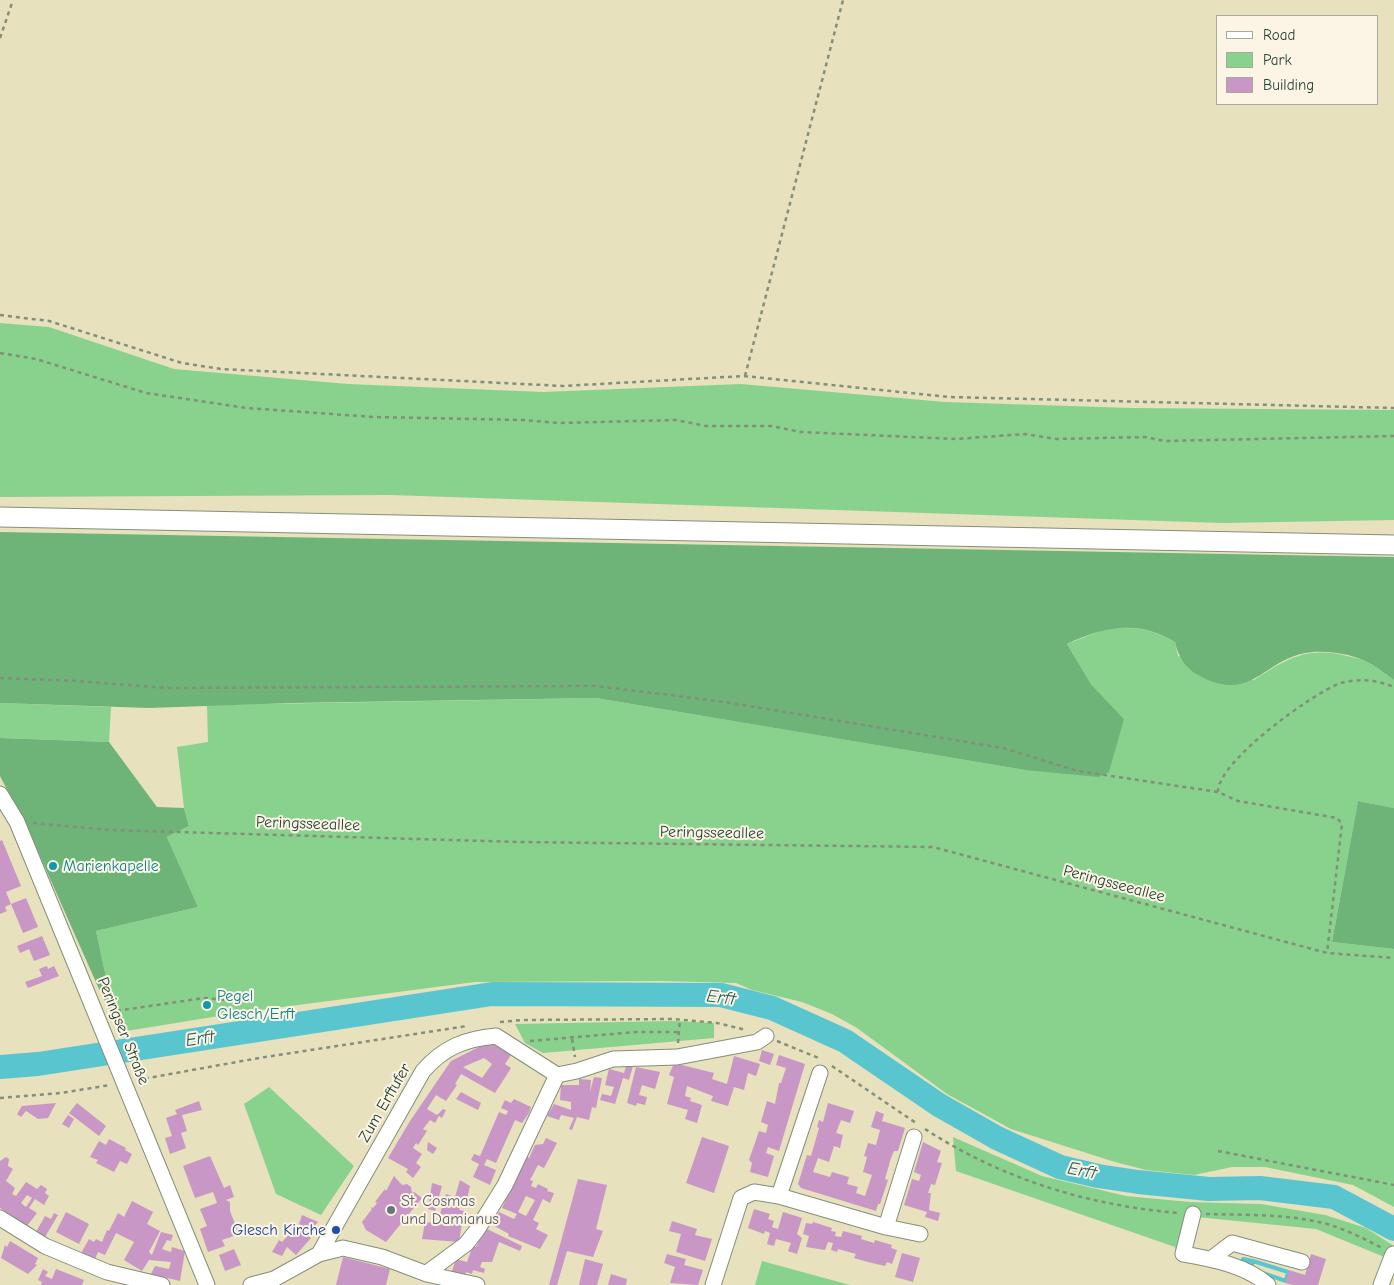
<!DOCTYPE html>
<meta charset="utf-8">
<style>
body{margin:0}
#map{position:relative;width:1394px;height:1285px;overflow:hidden;background:#e7e1be;font-family:"Comic Neue",sans-serif}
canvas{display:block}
.legend{position:absolute;left:1216px;top:15px;width:162px;height:90px;box-sizing:border-box;background:#fcf5e5;border:1px solid #a4ab9e;margin:0;padding:6px 9px;list-style:none;font-size:15px;color:#1f3d34}
.legend li{display:flex;align-items:center;gap:10px;height:25px}
.legend b{width:25px;border:1px solid #a4ab9e}
</style>
<div id="map">
<canvas width="1394" height="1285"></canvas>
<ul class="legend">
<li><b style="height:6px;background:#fff"></b>Road</li>
<li><b style="height:14px;background:#89d28d"></b>Park</li>
<li><b style="height:14px;background:#c997c5"></b>Building</li>
</ul>
</div>
<script>
const ctx = document.querySelector('canvas').getContext('2d');
ctx.lineJoin = 'round';
function fillPath(path, color) {
  ctx.fillStyle = color;
  ctx.fill(path, 'evenodd');
}
function stroke(path, color, width, dash) {
  ctx.strokeStyle = color;
  ctx.lineWidth = width;
  ctx.lineCap = dash ? 'butt' : 'round';
  ctx.setLineDash(dash || []);
  ctx.stroke(path);
}
function drawText(font, color, halo, rows, align = 'center') {
  ctx.font = font + ' "Comic Neue",sans-serif';
  ctx.lineWidth = 4;
  ctx.setLineDash([]);
  ctx.textBaseline = 'middle';
  ctx.strokeStyle = halo;
  ctx.fillStyle = color;
  for (const [text, x, y, turn = 0] of rows) {
    ctx.save();
    ctx.translate(x, y);
    ctx.rotate((+turn || 0) * Math.PI / 180);
    ctx.textAlign = isNaN(turn) ? turn : align;
    if (halo) ctx.strokeText(text, 0, 0);
    ctx.fillText(text, 0, 0);
    ctx.restore();
  }
}
fillPath(new Path2D(`
 M0,323L49,327L174,369L348,384L543,392L741,384L945,402L1132,408L1394,410V520L1222,523L390,495L0,497Z
 M1108,628C1136,627 1150,628 1175,642L1178,656L1254,680C1285,660 1304,647 1343,655C1350,657 1359,658 1365,661C1375,665 1385,674 1394,680V808L1358,801L1332,942L1394,949V1207L1353,1185L1265,1167H1232L1194,1175L1146,1170L1115,1162L1011,1129L947,1094L857,1028L832,1014L802,1002L752,990L736,983L662,981L475,982L244,1012L120,1032L99,989L109,991L96,931L198,907L167,837L189,826L184,808L177,747L208,742L207,705L596,698L1025,770L1124,719L1091,684L1067,644Z
 M0,703L111,707L109,742L0,738Z
 M674,1021L714,1023V1038L543,1053L525,1043L515,1024Z
 M269,1087L354,1166L321,1215L276,1194L244,1104Z
 M953,1137L1042,1176L1126,1196L1190,1202L1261,1204L1325,1215L1366,1228L1394,1246V1261L1316,1229L1197,1217L1186,1260L1177,1258L1175,1247L956,1171Z
 M762,1261L850,1285H755Z`), '#89d28d');
fillPath(new Path2D(`
 M0,532L1394,557V680C1385,674 1375,665 1365,661C1351,654 1328,651 1313,652C1263,656 1254,706 1198,675C1185,668 1178,656 1175,642C1137,620 1106,626 1067,644L1091,684L1124,719L1109,772L1099,777L1025,770L596,698L292,703L149,708L0,703Z
 M0,738L109,742L157,807L184,808L189,826L167,837L198,907L96,931L109,991L99,989L32,838L0,776Z
 M1358,801L1394,808V949L1332,942Z`), '#6eb478');
stroke(new Path2D(`
 M1243,1259L1253,1261L1252,1265L1242,1263Z
 M1253,1261L1288,1272L1286,1281L1251,1269Z`), '#59c6cf', 4);
stroke(new Path2D(`
 M0,1067L38,1064L492,994L721,995L772,1008L845,1041L939,1105L997,1138L1060,1167L1098,1176L1138,1182L1209,1189L1260,1188L1334,1197L1394,1229`), '#59c6cf', 24);
fillPath(new Path2D(`
 M2,840L21,886L6,892L11,904L5,907L7,911L0,914V841Z
 M26,898L38,927L23,933L11,904Z
 M42,936L50,955L34,961L29,949L20,953L17,946Z
 M47,966L48,969L54,966L59,976L28,988L25,982L42,976L39,969Z
 M489,1042L511,1055L505,1064L511,1068L495,1093L461,1074L455,1084L457,1085L446,1101L436,1095L427,1109L437,1115L443,1109L446,1110L442,1118L439,1116L435,1123L430,1120L423,1129L427,1131L418,1145L416,1143L413,1148L422,1154L416,1163L421,1167L413,1178L406,1172L408,1169L388,1158L410,1121L451,1061ZM484,1058L492,1064L482,1078L463,1067Z
 M762,1050L774,1054L770,1065L759,1061Z
 M779,1055L805,1064L779,1151L768,1147L766,1153L774,1156L768,1177L750,1172L752,1163L749,1160L759,1131L766,1133L768,1125L761,1122L767,1101L775,1104L779,1083H781L786,1068L776,1065Z
 M734,1056L760,1064L756,1076L748,1073L744,1090L734,1087L728,1106L711,1101L713,1096L687,1086L685,1096L691,1098L690,1101L702,1105L697,1123L685,1119L688,1110L667,1104L674,1077L669,1075L674,1063L714,1073L712,1079L727,1084Z
 M626,1066H633L629,1080L623,1078L615,1104L600,1100L602,1094L611,1096L614,1087L605,1085L609,1069L624,1073Z
 M636,1067L660,1072L655,1089L642,1085L639,1095L647,1097L645,1105L637,1103L636,1106L627,1103Z
 M594,1077L602,1078L596,1108L592,1107L589,1120L577,1117L572,1130L569,1129L574,1118L561,1115L559,1120L547,1116L554,1104L571,1110V1102L560,1100L561,1085H579V1079L591,1080L590,1092Z
 M461,1092L481,1103L478,1110L456,1099Z
 M514,1099L531,1107L529,1113L522,1123L515,1120L496,1163L487,1159L484,1165L496,1170L490,1185L473,1177L479,1164L471,1160L474,1154L480,1156L499,1112L506,1115L508,1111L501,1108L505,1100L511,1103Z
 M199,1101L202,1110L182,1115L187,1131L181,1133L186,1148L170,1154L165,1138L172,1136L166,1118L177,1114L175,1110Z
 M56,1103L48,1118L38,1119L26,1111L21,1117L17,1114L22,1106Z
 M77,1103L106,1126L99,1136L69,1113Z
 M828,1103L854,1111L850,1123L841,1120L836,1133L843,1135L840,1148L834,1146L829,1162L818,1158L813,1172L830,1177L832,1172L849,1177L847,1184L858,1187L856,1193L865,1196L872,1175L863,1172L867,1157L864,1156L868,1143L876,1145L880,1130L871,1127L876,1111L884,1114L882,1121L905,1128L898,1151H894L891,1158L885,1179L888,1180L880,1204H878L876,1211L801,1188L798,1184L807,1155L811,1156L819,1128L817,1127L819,1120L823,1122Z
 M68,1115L74,1119L69,1128L62,1124Z
 M702,1137L729,1146L714,1193L686,1183Z
 M546,1138L557,1143L544,1168L538,1165L530,1180L533,1181L531,1186L536,1188L538,1184L548,1189L547,1191L554,1193L550,1203L543,1199L533,1220L539,1223L536,1229L548,1235L540,1249L508,1236L509,1234L491,1224L499,1212L514,1219L517,1214L502,1208L526,1156L529,1158L535,1145L543,1144ZM526,1196L535,1200L526,1216L518,1212Z
 M109,1139L126,1148L125,1150L132,1154L127,1164L120,1161L114,1172L96,1163L98,1160L90,1157L99,1141L106,1145Z
 M428,1142L437,1148L433,1154L427,1150Z
 M923,1142L941,1151L937,1162L942,1163L935,1185L931,1184L928,1193H931L929,1210L940,1213L938,1221L925,1217L927,1212L904,1205L912,1179L919,1181L921,1175L914,1172Z
 M210,1156L224,1188L230,1185L234,1197L226,1200L230,1202V1211L239,1234L222,1240L225,1246L208,1252L200,1229L207,1226L200,1209L217,1203L213,1192L195,1198L183,1166Z
 M6,1157L9,1159L8,1166L13,1169L6,1181L15,1188L12,1194L16,1196L26,1182L37,1189L41,1185L47,1189L45,1193L49,1196L44,1205L35,1199L29,1208L37,1213L27,1226L0,1208V1161ZM27,1195L32,1198L26,1207L21,1203Z
 M394,1176L402,1185L407,1184L411,1187L412,1193L414,1192L422,1198L386,1242L366,1230L362,1222L372,1209L370,1207L373,1208L377,1203L375,1202L385,1189L386,1191Z
 M578,1179L607,1185L596,1229L603,1231L593,1257L567,1251L557,1285H549Z
 M460,1180L470,1186L467,1200L462,1199L459,1210L464,1211L459,1242L422,1239L425,1222L442,1224L444,1215L440,1214L446,1194L455,1197Z
 M432,1183L442,1186L435,1211L428,1209Z
 M132,1201L153,1212L147,1224L160,1231L149,1252L152,1255L161,1232L173,1235L171,1241L167,1240L162,1249L171,1252L172,1247L185,1251L180,1281L151,1274L155,1266L169,1269L171,1262L149,1260L142,1271L124,1260L134,1242L116,1233L105,1255L98,1252L94,1262L80,1255L89,1239L94,1242L96,1239L102,1242L107,1230L109,1231L118,1213L124,1217Z
 M754,1209L770,1214L768,1219L774,1221L772,1227L778,1229L783,1212L802,1218L797,1234L802,1238L797,1254L788,1251L791,1243L776,1239L774,1246L767,1244L770,1233L765,1231L764,1234L748,1228Z
 M66,1212L89,1224L79,1244L56,1232Z
 M54,1213L58,1215L45,1237L36,1232L45,1216L51,1219Z
 M302,1215L318,1222L311,1230L299,1224Z
 M672,1221L697,1229L695,1235L712,1239L705,1261L676,1252L681,1234L669,1231Z
 M813,1222L832,1228L831,1231L836,1232L835,1236L841,1237L843,1231L862,1236L861,1239L874,1243L875,1240L892,1245L891,1248L897,1250L892,1264L887,1262L885,1266L868,1262L854,1258L856,1254L838,1249L837,1252L831,1250L833,1243L828,1242L825,1250L806,1247L809,1236L803,1234L806,1223L812,1224Z
 M293,1223L311,1238L296,1255L287,1247L282,1256L272,1252L279,1240L282,1242L293,1230L290,1227Z
 M485,1228L522,1246L520,1251L499,1242L492,1262H482L480,1267L485,1269L484,1273L473,1270L472,1274L466,1272L464,1277L451,1274L456,1259L467,1262L473,1245L476,1247Z
 M10,1241L38,1258L35,1264L37,1265L28,1274L1,1258L5,1245L7,1247Z
 M234,1249L241,1265L225,1271L219,1255Z
 M902,1253L920,1258L913,1282L895,1277Z
 M667,1254L686,1259L684,1265L703,1270L698,1285L670,1283L675,1267L664,1263Z
 M1311,1254L1326,1259L1318,1285H1293L1285,1283L1289,1270L1305,1275Z
 M343,1257L390,1269L386,1285H336Z
 M585,1259L603,1264L597,1285H579Z
 M43,1269L48,1272L45,1276L52,1279L56,1269L84,1280L82,1285H41L42,1282L38,1280Z
 M611,1274L627,1279L626,1285H608Z`), '#c997c5');
const minor = new Path2D(`
 M0,794L17,822L207,1285
 M779,1196L820,1073
 M1193,1214L1183,1254C1211,1259 1246,1265 1268,1285
 M0,1218L45,1246L107,1272L162,1285
 M886,1227L914,1137
 M319,1254L343,1248L382,1257L427,1274L477,1285
 M1211,1259L1232,1243L1302,1262
 M428,1272L466,1244L477,1230L505,1185L557,1075
 M251,1285L274,1279L319,1254L423,1071C444,1047 465,1039 496,1036L557,1075L577,1071L613,1059L677,1057L757,1042L766,1036
 M713,1285L741,1198L754,1192L779,1196L886,1227L920,1234
 M1381,1285L1393,1254`);
const major = new Path2D(`
 M0,517L1394,545`);
stroke(minor, '#838f79', 17);
stroke(major, '#838f79', 21);
stroke(new Path2D(`
 M0,38L13,0
 M0,315L49,321L182,363L221,369L563,386L744,376L949,397L1394,408
 M0,353L36,359L146,393L247,408L374,417L523,420L559,423L676,420L706,426H771L801,432L956,439L1025,434L1056,439L1145,437L1165,441L1394,436
 M745,376L843,0
 M0,678L76,681L167,688L596,686L725,702L1003,748L1078,771L1218,792L1238,801L1337,818L1342,824L1327,953
 M1218,792C1217,762 1314,692 1341,683C1359,678 1378,680 1394,687
 M33,823L109,830L519,842L933,847L1327,953L1394,958
 M109,1012L204,998L227,1000L243,996
 M500,1022L523,1020L673,1019L717,1023L746,1030
 M572,1039L575,1057
 M530,1041L636,1032H678
 M777,1041L821,1059
 M678,1043L680,1020
 M832,1066L916,1123
 M137,1080L259,1058L467,1026
 M0,1098L61,1093L110,1085
 M925,1129C1002,1179 1089,1206 1180,1213
 M1218,1151L1394,1185
 M1206,1214C1241,1215 1279,1214 1314,1221C1337,1225 1361,1237 1382,1248`), '#838f79', 2.5, [4, 4]);
stroke(minor, '#fff', 15);
stroke(major, '#fff', 19);
for (const [x, y, r, color] of [
 [53,866,5,"#0f9aa8"],
 [207,1005,5,"#0f9aa8"],
 [391,1210,5,"#6b7280"],
 [336,1230,5,"#1a4fb4"]
]) {
  const dot = new Path2D();
  dot.arc(x, y, r, 0, 2 * Math.PI);
  ctx.fillStyle = color;
  ctx.fill(dot);
  stroke(dot, '#fcf5e5', 2);
}
drawText('16px', '#1f3d34', '#fcf5e5', [
 ["Peringsseeallee",308,824,2],
 ["Peringsseeallee",712,833,1],
 ["Peringsseeallee",1114,884,15],
 ["Peringser Straße",123,1031,68],
 ["Zum Erftufer",385,1103,-60]
]);
drawText('16px', '#0d838f', '#fcf5e5', [
 ["Marienkapelle",63,866],
 ["Pegel",217,996],
 ["Glesch/Erft",217,1014]
], 'left');
drawText('16px', '#5b616d', '#fcf5e5', [
 ["St. Cosmas",401,1201],
 ["und Damianus",401,1219]
], 'left');
drawText('16px', '#164399', '#fcf5e5', [
 ["Glesch Kirche",326,1230]
], 'right');
drawText('italic 18px', '#2e5f5b', '#fcf5e5', [
 ["Erft",721,998,7],
 ["Erft",200,1039,-9],
 ["Erft",1082,1171,11]
]);
</script>
